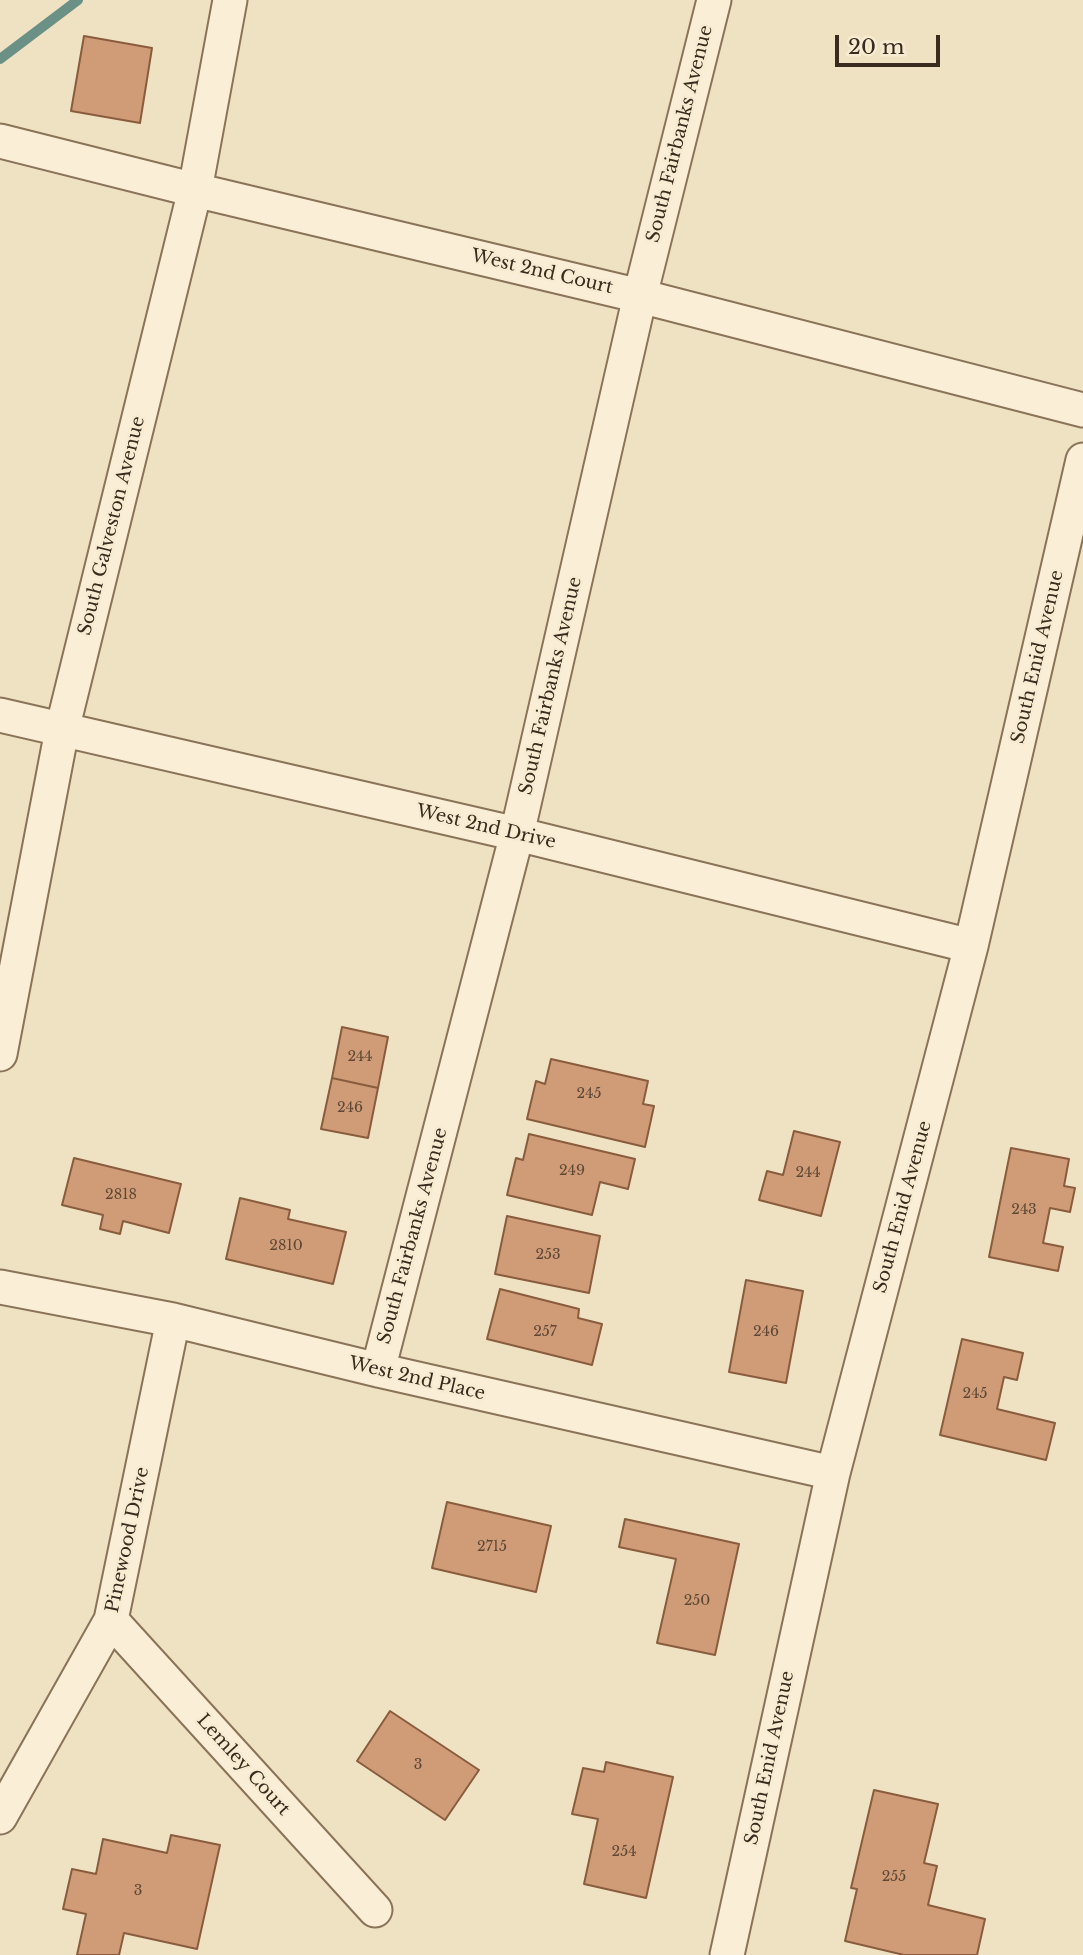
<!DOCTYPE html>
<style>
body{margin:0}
#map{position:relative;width:1083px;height:1955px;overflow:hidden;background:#efe2c2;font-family:"Libre Baskerville",serif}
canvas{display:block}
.scale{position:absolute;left:835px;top:35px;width:105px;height:32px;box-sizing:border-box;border:4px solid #392b1d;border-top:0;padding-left:9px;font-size:21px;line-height:24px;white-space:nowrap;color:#392b1d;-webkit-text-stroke:5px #f7ecd2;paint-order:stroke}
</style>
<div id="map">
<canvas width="1083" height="1955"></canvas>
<div class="scale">20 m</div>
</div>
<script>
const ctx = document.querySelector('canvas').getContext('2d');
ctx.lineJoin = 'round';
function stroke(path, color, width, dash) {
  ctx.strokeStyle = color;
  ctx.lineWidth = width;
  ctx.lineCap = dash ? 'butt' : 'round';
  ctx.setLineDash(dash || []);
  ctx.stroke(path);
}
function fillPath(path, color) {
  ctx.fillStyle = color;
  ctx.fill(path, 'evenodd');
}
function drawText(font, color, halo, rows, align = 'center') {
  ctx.font = font + ' "Libre Baskerville",serif';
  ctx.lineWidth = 5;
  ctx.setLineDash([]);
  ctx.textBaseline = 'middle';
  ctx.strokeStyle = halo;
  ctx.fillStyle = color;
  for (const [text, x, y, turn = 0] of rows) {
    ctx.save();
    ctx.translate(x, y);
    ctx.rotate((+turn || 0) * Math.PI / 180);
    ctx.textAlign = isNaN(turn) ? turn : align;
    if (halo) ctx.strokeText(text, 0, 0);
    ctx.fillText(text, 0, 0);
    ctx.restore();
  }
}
stroke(new Path2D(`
 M0,59L78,0`), '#6b9187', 10);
const building = new Path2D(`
 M84,36L152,48L140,123L71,111Z
 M342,1027L388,1037L378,1088L332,1078Z
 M551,1059L648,1081L643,1104L654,1106L645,1147L527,1119L536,1081L545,1084Z
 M332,1078L378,1088L368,1138L321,1129Z
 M794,1131L840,1142L821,1216L759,1200L767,1171L783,1175Z
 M529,1134L635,1159L628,1189L600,1182L592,1215L507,1195L516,1158L523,1160Z
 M1011,1148L1069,1159L1064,1186L1075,1188L1070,1212L1050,1208L1043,1243L1063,1247L1058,1271L989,1257Z
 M74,1158L181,1184L169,1233L123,1221L120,1234L100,1229L103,1215L62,1205Z
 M240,1198L290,1210L288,1219L346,1232L333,1284L226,1259Z
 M507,1216L600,1236L589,1293L495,1274Z
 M746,1280L803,1291L786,1383L729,1372Z
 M500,1289L579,1309L578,1318L602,1324L592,1365L487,1339Z
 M962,1339L1023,1353L1017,1380L1004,1377L997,1409L1055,1423L1046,1460L940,1435Z
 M447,1502L551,1526L536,1592L432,1568Z
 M625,1519L739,1544L715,1655L657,1643L676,1559L619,1547Z
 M390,1711L479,1770L445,1820L357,1761Z
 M606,1762L673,1777L646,1898L584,1884L598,1819L572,1814L583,1768L604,1772Z
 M874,1790L938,1804L924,1863L937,1866L928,1905L985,1919L977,1955H904L845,1941L857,1889L851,1888Z
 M171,1835L220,1845L197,1949L124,1933L119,1955H77L86,1914L63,1909L72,1869L96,1874L103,1839L167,1853Z`);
fillPath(building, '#cf9c77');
stroke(building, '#8a5c3e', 2);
const minor = new Path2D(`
 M0,141L195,190L640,296L1083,410
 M0,715L517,834L971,946
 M0,1054L62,730L195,190L230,0
 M0,1287L173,1320L378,1370L833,1473
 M378,1370L517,834L640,296L714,0
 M111,1620L375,1910
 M0,1817L111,1620L173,1320
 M727,1955L833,1473L971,946L1083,460`);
stroke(minor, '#8a7359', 37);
stroke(minor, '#faefd6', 33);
drawText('14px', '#5e4734', null, [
 ["244",360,1057],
 ["245",589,1094],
 ["246",350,1108],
 ["249",572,1171],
 ["244",808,1173],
 ["2818",121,1195],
 ["243",1024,1210],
 ["2810",286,1246],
 ["253",548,1255],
 ["257",545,1332],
 ["246",766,1332],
 ["245",975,1394],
 ["2715",492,1547],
 ["250",697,1601],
 ["3",418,1765],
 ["254",624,1852],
 ["255",894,1877],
 ["3",138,1891]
]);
drawText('18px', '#392b1d', '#f7ecd2', [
 ["South Fairbanks Avenue",680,134,-76],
 ["West 2nd Court",542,272,13],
 ["South Galveston Avenue",112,526,-76],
 ["South Enid Avenue",1038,657,-77],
 ["South Fairbanks Avenue",551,686,-77],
 ["West 2nd Drive",486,827,13],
 ["South Enid Avenue",903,1207,-75],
 ["South Fairbanks Avenue",413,1236,-75],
 ["West 2nd Place",417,1379,13],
 ["Pinewood Drive",128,1540,-78],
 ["South Enid Avenue",770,1758,-78],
 ["Lemley Court",243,1765,48]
]);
</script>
